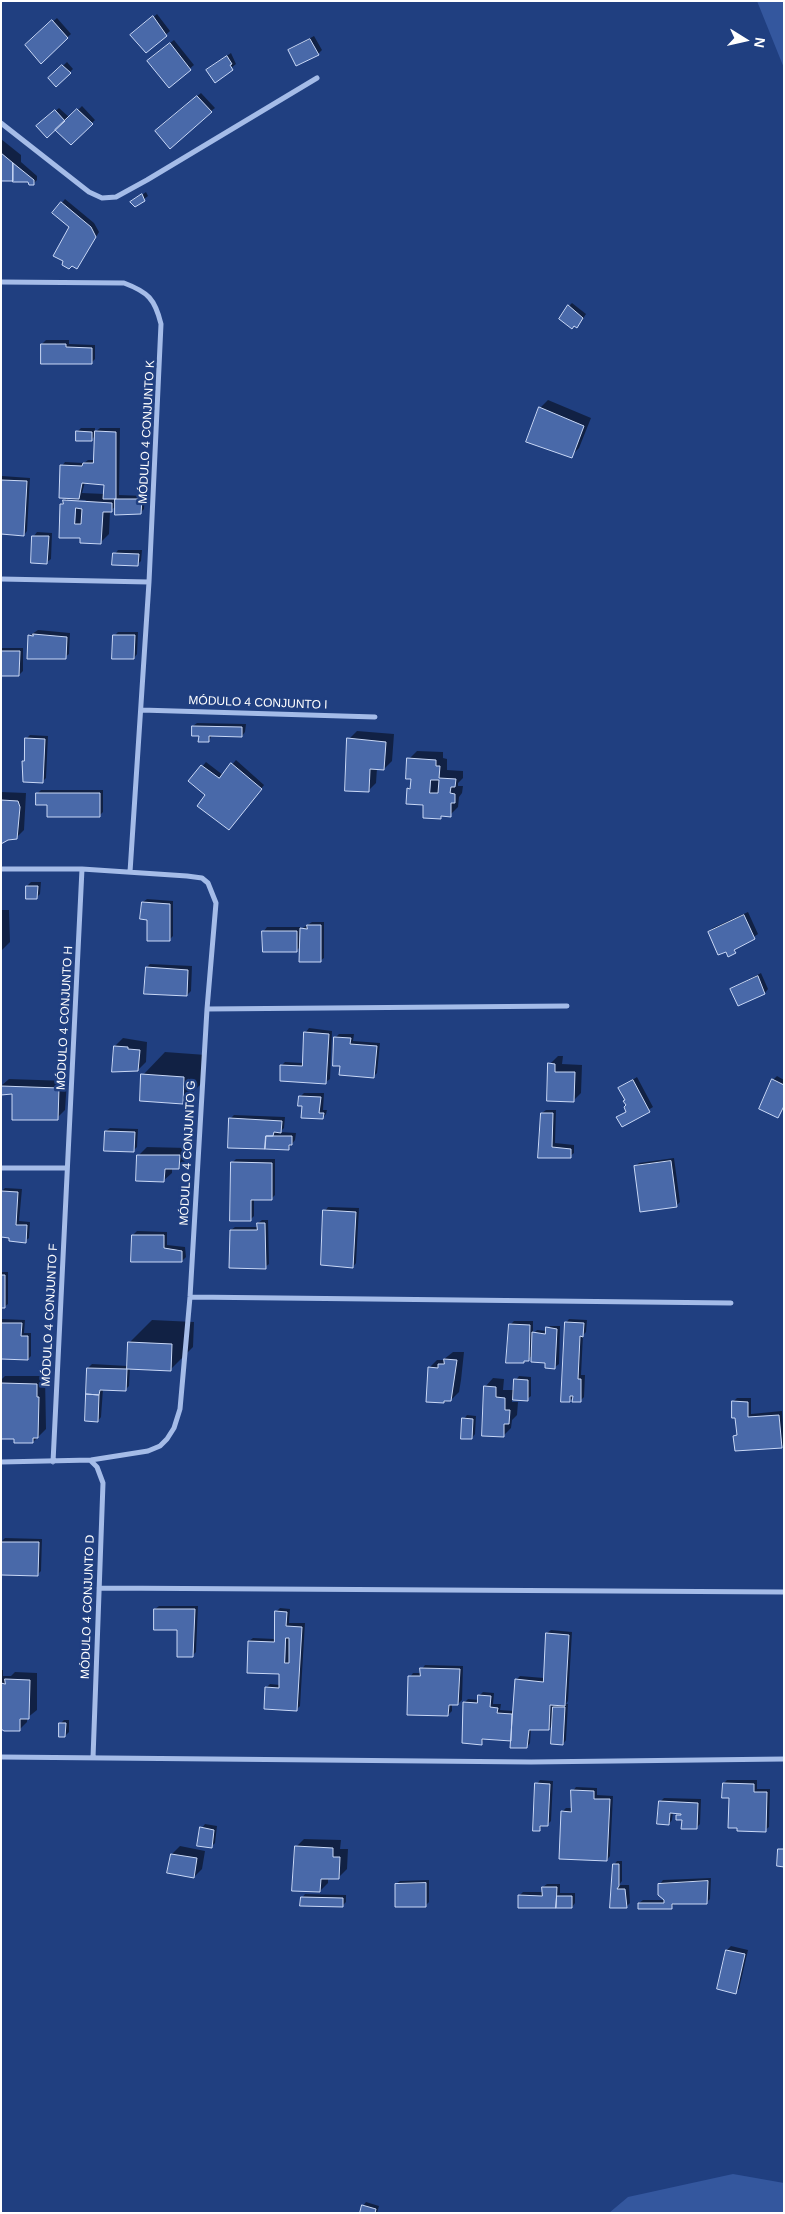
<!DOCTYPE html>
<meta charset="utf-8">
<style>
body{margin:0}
#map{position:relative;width:785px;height:2214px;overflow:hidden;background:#203f80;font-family:Helvetica,sans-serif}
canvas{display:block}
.frame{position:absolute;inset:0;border:2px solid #fff;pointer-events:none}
.north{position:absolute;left:720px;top:15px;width:50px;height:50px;-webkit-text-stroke:4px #203f80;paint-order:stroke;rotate:100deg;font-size:14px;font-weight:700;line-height:20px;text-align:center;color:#fff}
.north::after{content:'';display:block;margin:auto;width:18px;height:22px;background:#fff;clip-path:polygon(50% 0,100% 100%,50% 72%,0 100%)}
</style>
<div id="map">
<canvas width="785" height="2214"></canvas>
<div class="frame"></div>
<div class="north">N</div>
</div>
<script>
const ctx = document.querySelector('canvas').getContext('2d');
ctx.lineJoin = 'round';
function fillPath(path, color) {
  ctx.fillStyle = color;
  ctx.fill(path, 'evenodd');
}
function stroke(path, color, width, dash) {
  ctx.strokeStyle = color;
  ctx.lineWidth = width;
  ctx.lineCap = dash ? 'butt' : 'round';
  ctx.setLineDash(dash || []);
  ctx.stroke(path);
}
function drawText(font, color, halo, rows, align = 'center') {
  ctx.font = font + ' Helvetica,sans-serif';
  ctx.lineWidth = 5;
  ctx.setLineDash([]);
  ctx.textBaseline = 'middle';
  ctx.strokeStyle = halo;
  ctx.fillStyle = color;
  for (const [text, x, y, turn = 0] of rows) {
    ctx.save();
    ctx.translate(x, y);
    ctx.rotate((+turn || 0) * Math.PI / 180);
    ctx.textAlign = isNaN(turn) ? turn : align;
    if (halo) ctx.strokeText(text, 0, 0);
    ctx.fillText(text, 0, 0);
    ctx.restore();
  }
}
fillPath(new Path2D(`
 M757,1H784V68Z
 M733,2174L784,2183V2213H609L628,2197Z`), '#34579e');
fillPath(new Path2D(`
 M157,14L170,31L146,52L136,32Z
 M57,18L71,34L41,62L26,45Z
 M314,36L322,50L318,54L289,50Z
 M174,40L194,65L169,86L152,57Z
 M231,53L236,64L215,81L207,70Z
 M67,62L73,69L56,85L50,78Z
 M201,93L215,108L211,111L160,127Z
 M82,106L95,120L71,143L56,128L41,123L59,108L70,118Z
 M1,139L21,155V162L37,176V180L33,184L28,181L1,180Z
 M146,192L148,196L135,206L132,202Z
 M65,199L94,223L99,232L77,268L73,265L70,268L63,264L71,227L54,213Z
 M572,303L586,314L580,323L569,306Z
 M46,340H69V344L95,345V359L91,363L42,344Z
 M548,400L591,418L579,448L571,456L540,408Z
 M81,428H95V432L100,428H120L119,495L145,496L144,509L140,513L116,506L110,511L109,534L101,542L82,537L61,505L68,497L62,466L65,462L84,463L88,460H95L96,435L91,440L77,432ZM85,482L105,484V494L82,493ZM67,499L86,500L84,503L67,502Z
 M2,476L30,478L27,531L24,535L1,533Z
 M37,532L52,533L51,559L47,562L34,536Z
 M118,550H142L141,561L137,565L115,554Z
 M38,630L70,633L69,654L65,657L29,636Z
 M118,632H138L137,654L134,658L115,635Z
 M1,648H23V671L19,675H1Z
 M197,723L246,724L245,732L242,736L212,735L209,741L200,735L193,726Z
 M357,731L394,734L392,761L384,769L377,768L376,783L368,791L349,739Z
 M30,735L48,736L46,778L42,782L23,762L25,760L27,738Z
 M417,751L443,752V758L447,759V770L463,771V778L458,783V786H463L462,793L459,797L458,807L450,815H443L440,817L408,789L411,786L412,778L409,759Z
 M236,760L264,785L232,825L207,795L190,781L206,762L223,775Z
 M41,790H103V812L99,816L48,804L37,794Z
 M1,792L26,793L24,830L16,838L8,839L1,842Z
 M31,882H41L40,894L36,898L27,886Z
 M147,899L173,901V936L169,940L148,919L143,902Z
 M1,910H9L10,942L2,950Z
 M748,912L758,934L728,955L709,932L713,928Z
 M312,922H324V958L320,961L301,946L296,951L264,931L267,927H300V930Z
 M150,964L192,966L191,991L187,995L147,967Z
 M761,973L768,989L765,993L731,989Z
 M309,1028L332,1031L330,1079L326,1082L282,1065L285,1062L303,1063L306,1032Z
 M339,1034H354L353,1041L380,1043L377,1073L374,1076L341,1065L336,1037Z
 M123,1038L147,1042L146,1062L138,1070L115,1046Z
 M165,1052L206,1055L205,1080L182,1103L143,1075Z
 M558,1056H563L562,1064L582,1065L581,1093L573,1101L550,1064Z
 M777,1076L784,1080V1108L778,1116L773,1080Z
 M637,1077L653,1107L622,1126L618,1118L627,1111V1105L620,1088Z
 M9,1079L67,1081L65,1110L57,1118L1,1086Z
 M304,1093H324L323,1110H327L326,1114L323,1118L303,1104L300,1097Z
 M546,1110H556L555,1143L574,1145V1153L570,1156H540L542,1113Z
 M234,1115L285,1117L284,1128L280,1132L296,1133L295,1140L288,1149L230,1119Z
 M110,1128L138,1129L137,1147L133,1151L106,1131Z
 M147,1147L187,1148V1159L179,1167L172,1168V1173L163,1181L139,1155Z
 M674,1158L680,1202L676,1206L635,1167L639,1163Z
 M236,1159H275V1195L271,1199H254V1216L250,1220L232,1163Z
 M5,1188L22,1189L19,1221L30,1222L29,1238L25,1241L10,1240L1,1192Z
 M328,1207L359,1208L356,1263L353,1267L325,1211Z
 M262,1220H268L269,1264L265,1267L231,1230L235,1227H258V1223Z
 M137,1231L167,1232V1245L185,1247L186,1257L182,1261L133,1235Z
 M1,1272H8V1304L4,1307H1Z
 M1,1319L25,1320L24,1333H31V1356L28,1359L1,1358Z
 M569,1319L587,1320L586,1332L583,1335L581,1375H585L584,1397L580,1401L574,1396L570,1401L566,1323Z
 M152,1320L194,1322L193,1347L170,1370L130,1368L129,1386L125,1390L103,1389L101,1417L98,1421L88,1368L92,1364L128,1366L129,1343Z
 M514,1321H533V1334L537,1330L547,1331L550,1326H560L559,1364L555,1367L533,1355L524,1362L511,1324Z
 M453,1352H464L461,1380L459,1392L451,1400L444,1402L429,1368L437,1360H443Z
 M5,1376H45L46,1429L33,1442L15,1438L1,1437V1380Z
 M519,1376L531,1377V1396L527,1399H512V1402H518L517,1415L512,1420L511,1428L503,1436L485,1387L493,1378L504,1379L503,1390H515L516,1380Z
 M737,1398H751V1414L782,1411L784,1444L781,1447L735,1436L738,1433L733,1402Z
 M467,1415L476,1416L475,1434L472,1438L464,1419Z
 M5,1538L42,1539L41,1571L37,1575L1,1574V1542Z
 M159,1606H198L196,1652L192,1656L178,1629L155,1609Z
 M280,1608L290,1609L289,1623H305L300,1706L296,1710L266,1688L270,1684L280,1685V1672L249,1641L253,1638L275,1639L276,1612Z
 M551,1630L572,1632L568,1701L566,1704H568L566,1740L563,1744L554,1724L549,1729H531L530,1743L527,1747L512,1740L485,1738L481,1743L464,1703L468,1699L479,1700V1696L483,1692L494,1693L493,1704H501L500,1710L514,1711L516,1680L520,1676L544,1678L547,1633Z
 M425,1665L463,1666L462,1700L458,1704H452V1711L448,1715L410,1677L413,1673H422V1669Z
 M1,1670H3V1676H11L15,1672L37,1673V1710L27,1718V1722L19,1730L1,1728Z
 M64,1720H69V1732L65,1736L60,1724Z
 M540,1780L553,1781L551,1821L547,1825H543L539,1830L537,1784Z
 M727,1780H757V1789H770L769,1827L765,1830L730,1796L724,1783Z
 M576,1787L597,1788V1795L613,1796L610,1856L607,1860L562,1812L566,1808H572L573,1791Z
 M664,1798L701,1799L700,1824L696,1828L678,1816L681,1812H673L672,1820L669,1824L660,1802Z
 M205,1824L217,1826L215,1843L211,1847L202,1828Z
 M304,1839L341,1840L340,1849H348L347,1869L339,1877L328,1878V1883L320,1891L296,1847Z
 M180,1846L205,1851L202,1869L194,1877L172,1854Z
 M617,1861H622V1881L619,1885H629L630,1903L626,1907H611L614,1865Z
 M711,1878L710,1899L706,1903H675L671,1908L639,1903L643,1900H666L660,1884L663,1880Z
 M429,1880V1902L425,1906L396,1884L400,1881Z
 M547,1884H560V1893H575V1903L572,1907H519V1896L523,1892H543V1887Z
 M305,1894L346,1895V1902L343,1905L302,1898Z
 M731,1946L748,1950L739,1989L735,1992L718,1988L727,1950Z
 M366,2202L379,2206L377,2213H361L363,2206Z`), '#0007');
const building = new Path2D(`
 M153,16L167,36L146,53L130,35Z
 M52,20L68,38L41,64L25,45Z
 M310,39L319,55L296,66L288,50Z
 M170,43L191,70L169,88L147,61Z
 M227,56L232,64L230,65L233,70L215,83L206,70Z
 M62,65L71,73L56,87L48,78Z
 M197,96L212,112L170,149L155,131Z
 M77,109L93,124L71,145L55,130Z
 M55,110L65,121L47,138L36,126Z
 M1,153L13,163V181H1Z
 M13,163L34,180V185H29L28,182H13Z
 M142,194L145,201L135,207L130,202Z
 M61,202L91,227L96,237L77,269L72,266L69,269L62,265L63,261L53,256L69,227L52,213Z
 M568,305L583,318L577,328L574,326L572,329L559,319Z
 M41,344H66V347L92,348V364H41Z
 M539,407L584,426L572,458L526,442Z
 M76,431L92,432V441H76Z
 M95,431L116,432V499H103L104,485L82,483L79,499L59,498L60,465L82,466L83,463H93Z
 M1,480L27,481L24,536L1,534Z
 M115,499H142L141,514L115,515Z
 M63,500L112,503V512H103L101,544L80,543V538H59L60,504H63ZM76,508L82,509L81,524H75Z
 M32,536H49L47,564L31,563Z
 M113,553L139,554L138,566L112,565Z
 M33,634L67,637L66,659H27L28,635L33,636Z
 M113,635H135L134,659H112Z
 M1,651H20L19,676H1Z
 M192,726L242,727V737L209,736V742H198L199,736H192Z
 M25,738L45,739L43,783L23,782L22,761H24Z
 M347,738L386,742L384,770L370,769L369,792L345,791Z
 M407,758L436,760V766H440L439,778L456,779L455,787H451L450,793L455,794V803H451V817L441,816V819L423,818V805L406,804L407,788L410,789L411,779H406ZM431,780H439L438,793H430Z
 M231,763L262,789L229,830L197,806L205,795L188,781L201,765L219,778Z
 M36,793H100V817H47V805H36Z
 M1,800L18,801L20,807L17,839L8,840L1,844Z
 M26,886H38L37,899H26Z
 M142,902L170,904V941H147V920L140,919Z
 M744,915L755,939L734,950L736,953L728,957L726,952L718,955L708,932Z
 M307,925H321V962H299L300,928L307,929Z
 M262,931H297V952H263Z
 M146,967L188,970L187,996L144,994Z
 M758,976L765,994L738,1006L730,989Z
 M304,1032L329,1034L326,1084L280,1081V1065L302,1066Z
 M334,1037L351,1038L350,1044L377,1046L374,1078L339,1075L340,1066H333Z
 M114,1046L128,1047V1049L140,1050L138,1071L112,1072Z
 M548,1063L555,1064V1072H575L574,1102L547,1101Z
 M141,1074L184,1077L183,1104L140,1101Z
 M772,1079L784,1085V1106L778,1118L759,1109Z
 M633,1080L650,1112L622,1127L616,1117L626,1112L624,1107L626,1105L623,1101L625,1100L618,1088Z
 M1,1086L59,1088L58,1120H12V1094L1,1095Z
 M299,1096L321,1097L319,1113H324L323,1119L301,1118L302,1106H298Z
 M541,1113H553L552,1147L571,1149V1158H538Z
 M229,1118L282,1121L281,1133L274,1132L273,1136H266L265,1149L228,1148Z
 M105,1131L135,1132L134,1152L104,1151Z
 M266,1136H292V1145H289V1150L265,1149Z
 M137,1155H180L179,1169H165L164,1182L136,1181Z
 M671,1161L677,1207L640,1212L634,1166Z
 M231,1162L272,1163V1200H251V1221H230Z
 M1,1191L18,1192L16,1225H27L26,1243L9,1241V1238L1,1237Z
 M323,1210L356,1212L353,1268L321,1265Z
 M257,1223H265L266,1269L229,1268L230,1230H257Z
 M132,1235H164V1248L182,1251V1262H131Z
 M1,1275H5V1308H1Z
 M565,1322L584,1323L583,1337L580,1336L578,1379H581V1402H572L573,1396H570V1402H561Z
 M1,1323H22L21,1336H28V1360L1,1359Z
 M509,1324L530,1325L529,1361H524V1363H506Z
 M546,1327L557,1329L555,1369L545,1368V1363L531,1362L532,1332L545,1334Z
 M128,1342L172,1344L171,1371L127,1369Z
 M444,1359L457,1360L451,1401H444V1403L426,1402L428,1367L438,1368V1364H444Z
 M87,1368L127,1369L126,1391L100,1390L99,1395L86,1394Z
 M514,1379L528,1380V1401L513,1400Z
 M1,1383L37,1384V1397H39L38,1438H33V1443H14V1439H1Z
 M484,1386L496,1387V1397L505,1398V1410H510L509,1424H504V1437L482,1436Z
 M86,1394L99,1395L98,1422L85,1421Z
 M732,1401L748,1402V1417L779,1415L782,1448L735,1451L733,1436L737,1435L735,1418H732Z
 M462,1418L473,1419L472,1439H461Z
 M1,1542H39L38,1576L1,1575Z
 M154,1609H195L193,1657H177V1630H154Z
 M275,1611L287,1612L286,1626L302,1627L297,1711L264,1709L265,1687L279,1688V1674L247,1673L248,1641L274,1642ZM286,1638H289V1663H285Z
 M546,1633L569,1635L565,1706L550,1705L549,1730H529L527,1748H510L515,1679L543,1682Z
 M420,1668L460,1669L458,1705H449L448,1716L407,1715L408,1676H420Z
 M5,1679L30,1680L29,1719H20V1731H4L1,1729V1683L5,1684Z
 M478,1695L491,1696L490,1707L498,1708L497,1713L512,1714L511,1741L482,1739V1745L462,1743L463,1702L477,1703Z
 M553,1707H565L563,1745L551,1744Z
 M59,1723H66L65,1737H59Z
 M535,1783L550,1784L548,1826H540V1831H533Z
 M723,1783L754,1784V1792H767L766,1832L737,1831V1828H728L729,1798H722Z
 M571,1790L594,1791V1799H610L607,1861L559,1859L561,1811L571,1812Z
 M659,1801L698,1803L697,1829H681L682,1820H676V1815H681V1814L670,1813L669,1825L657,1824Z
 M200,1827L214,1830L212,1848L197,1846Z
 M295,1846L333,1848V1857H340L339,1879H321L320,1892L292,1891Z
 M778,1849H784V1867L777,1866Z
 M171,1854L197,1858L194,1878L167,1873Z
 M613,1864H619V1886L617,1889H625L627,1908H610Z
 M708,1881L707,1904H672V1909H638V1903H664V1900L658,1895V1884Z
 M426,1883V1907H395V1884Z
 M542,1887H557L556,1908H518V1895L542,1896Z
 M557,1896H572V1908H556Z
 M301,1897L343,1898V1907L300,1906Z
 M726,1950L745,1954L736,1994L717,1989Z
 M362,2205L376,2209L375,2213H360Z`);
fillPath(building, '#4969a9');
stroke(building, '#c9d8f6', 1);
stroke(new Path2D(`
 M1,123L89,192L102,198L116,197L147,180L317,78
 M1,282L124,283C148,292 155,299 161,324L149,582L130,872
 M1,579L149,582
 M141,710L375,717
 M1,869H82L187,876L202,878L208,883L216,903L207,1009L190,1297L180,1409L174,1428L167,1439L160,1446L148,1451L91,1460L1,1462
 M207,1009L567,1006
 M1,1168H67
 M190,1297L731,1303
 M91,1461L97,1467L103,1483L93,1758
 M53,1462L82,869
 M99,1588L784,1592
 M1,1757L531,1762L784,1759`), '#a5bce8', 5);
drawText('12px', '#fff', '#203f80', [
 ["MÓDULO 4 CONJUNTO K",147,432,-87],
 ["MÓDULO 4 CONJUNTO I",258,703,2],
 ["MÓDULO 4 CONJUNTO H",65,1018,-87],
 ["MÓDULO 4 CONJUNTO G",188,1153,-87],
 ["MÓDULO 4 CONJUNTO F",50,1315,-87],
 ["MÓDULO 4 CONJUNTO D",88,1607,-88]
]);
</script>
